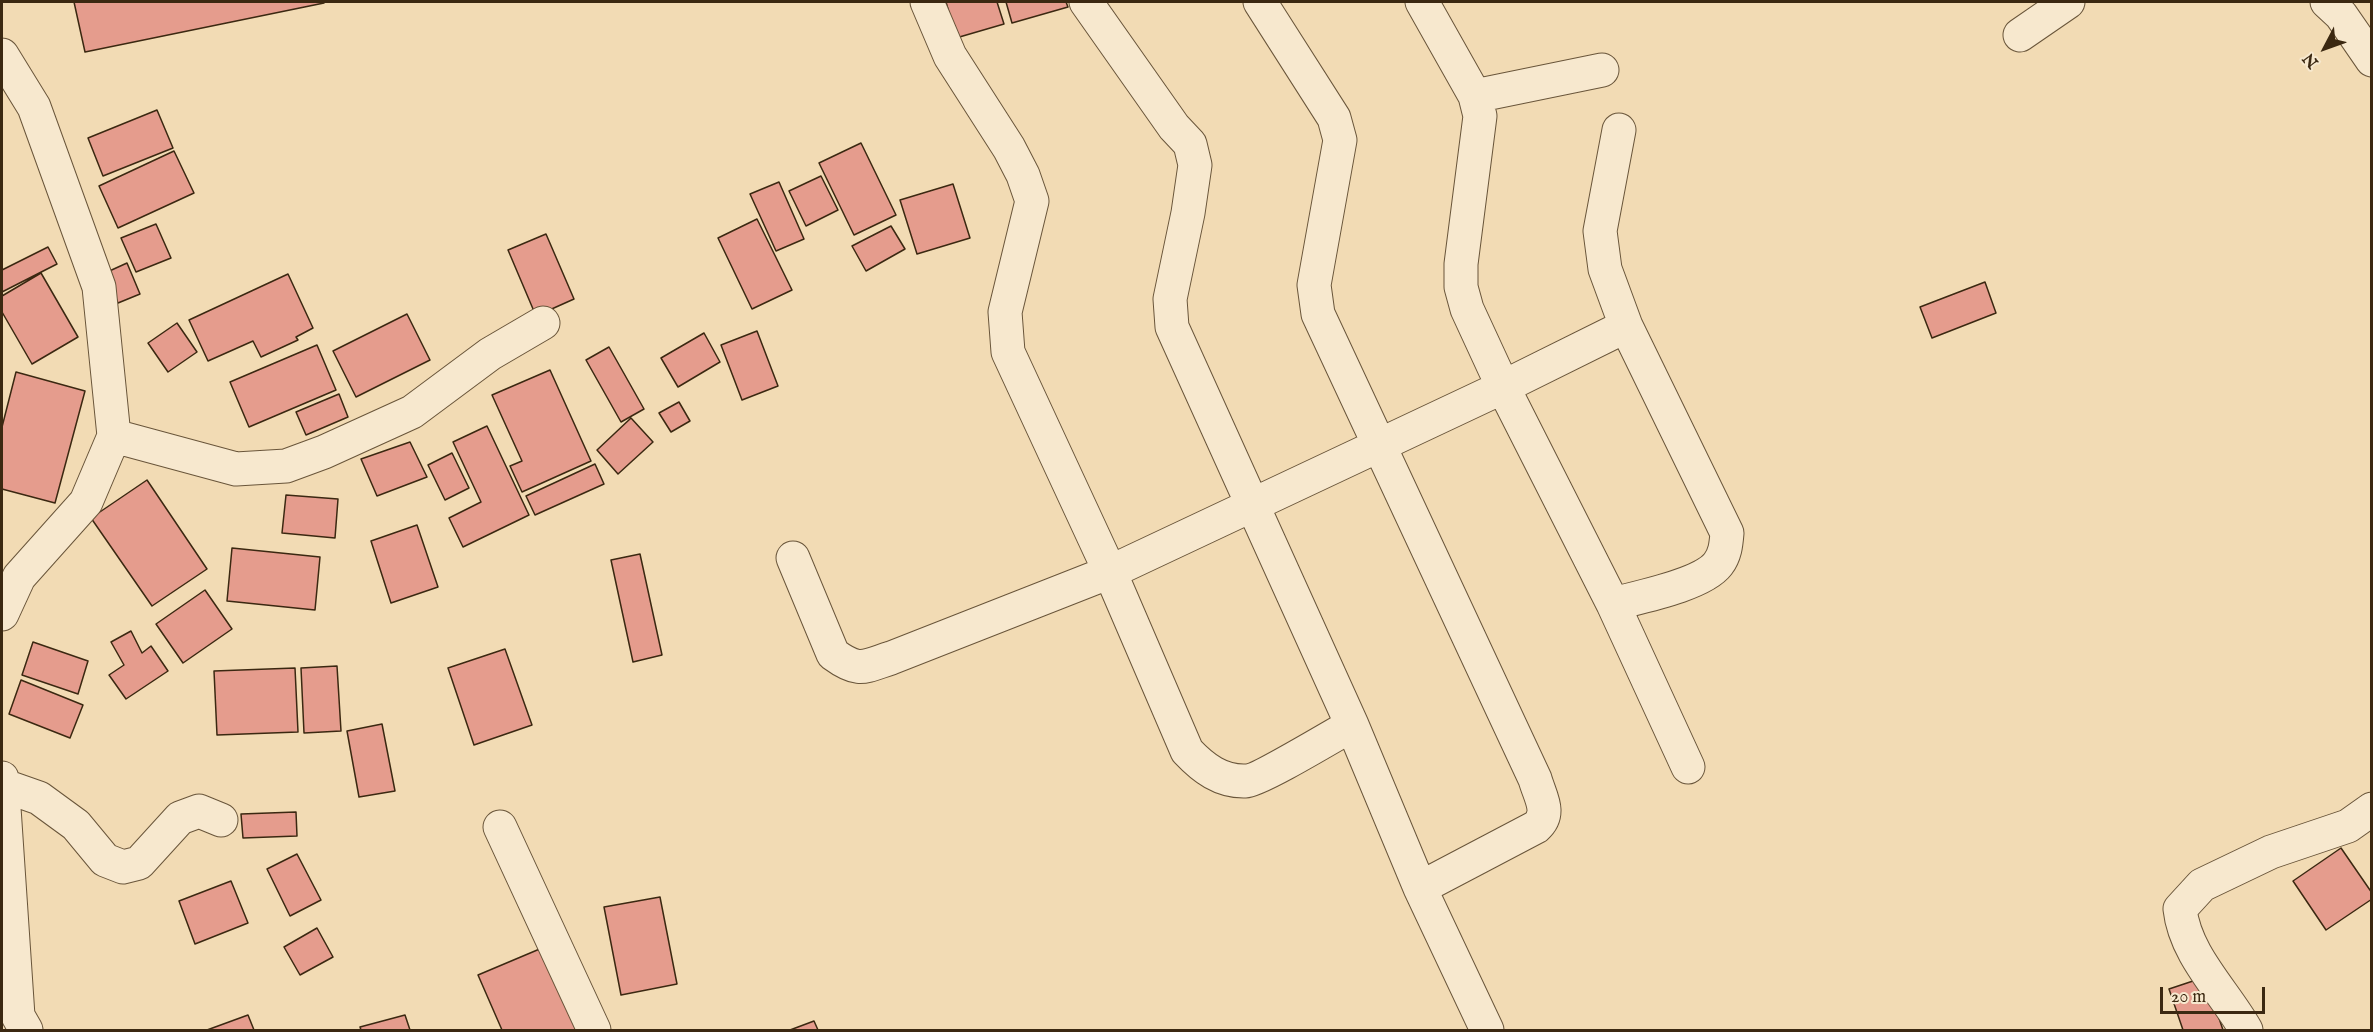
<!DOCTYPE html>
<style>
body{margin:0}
#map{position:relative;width:2373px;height:1032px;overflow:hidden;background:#f2dbb4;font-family:"IM FELL English",serif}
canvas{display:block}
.frame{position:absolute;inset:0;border:3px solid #3b2811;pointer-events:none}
.north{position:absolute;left:2295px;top:18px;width:60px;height:60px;-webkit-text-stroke:4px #f7e8ce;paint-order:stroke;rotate:229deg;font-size:16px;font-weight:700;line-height:24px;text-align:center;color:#3b2811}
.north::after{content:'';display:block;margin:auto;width:21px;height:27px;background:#3b2811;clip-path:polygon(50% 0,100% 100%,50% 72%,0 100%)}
.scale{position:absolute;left:2160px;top:987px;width:105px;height:27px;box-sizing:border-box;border:3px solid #3b2811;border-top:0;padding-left:8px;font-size:18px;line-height:21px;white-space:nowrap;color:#3b2811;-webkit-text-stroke:4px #f7e8ce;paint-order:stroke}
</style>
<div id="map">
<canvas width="2373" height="1032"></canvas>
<div class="frame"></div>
<div class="north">N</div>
<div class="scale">20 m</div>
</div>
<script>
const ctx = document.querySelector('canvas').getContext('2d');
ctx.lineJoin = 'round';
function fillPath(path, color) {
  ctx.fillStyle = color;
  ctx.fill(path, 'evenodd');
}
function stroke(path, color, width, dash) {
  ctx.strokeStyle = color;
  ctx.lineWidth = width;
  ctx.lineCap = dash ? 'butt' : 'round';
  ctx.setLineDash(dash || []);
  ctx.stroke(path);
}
const building = new Path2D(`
 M74,2H324V3L85,52Z
 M946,2H997L1004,24L956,38Z
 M1006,2H1066L1068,7L1012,23Z
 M157,110L173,148L103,176L88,138Z
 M861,143L896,215L854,235L819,163Z
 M174,151L194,193L118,228L99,186Z
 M821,176L838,210L806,226L789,191Z
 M779,182L804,239L776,251L750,194Z
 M953,184L970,238L917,254L900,200Z
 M757,219L792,290L752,309L718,238Z
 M156,224L171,258L136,272L121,238Z
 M891,226L905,249L866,271L852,246Z
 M546,234L574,299L536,316L508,250Z
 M48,247L57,264L2,292V270Z
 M127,263L140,294L118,303L105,273Z
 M41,273L78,337L32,364L2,312V296Z
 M288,274L313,328L296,337L298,340L261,357L253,341L208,361L189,320Z
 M1985,282L1996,313L1932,338L1920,307Z
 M407,314L430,360L356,397L333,351Z
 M177,323L197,352L168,372L148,343Z
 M757,331L778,386L742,400L721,345Z
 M704,333L720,362L678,387L661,358Z
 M317,345L336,390L249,427L230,382Z
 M609,347L644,409L621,422L586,360Z
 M550,370L591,461L522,492L510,466L522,461L492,395Z
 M16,372L85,391L55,503L2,489V427Z
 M339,394L348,417L306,435L296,412Z
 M679,402L690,421L671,432L659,413Z
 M631,418L653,442L618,474L597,450Z
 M487,426L529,515L463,547L449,518L481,502L453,442Z
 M410,442L427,477L377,496L361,459Z
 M452,453L469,488L445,500L428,465Z
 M595,464L604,484L535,515L526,496Z
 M147,480L207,569L152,606L91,518Z
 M286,495L338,499L335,538L282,533Z
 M417,525L438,587L391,603L371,541Z
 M232,548L320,557L315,610L227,601Z
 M640,554L662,655L633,662L611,560Z
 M205,590L232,629L183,663L156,624Z
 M131,631L142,653L151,646L168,671L126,699L109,675L124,665L111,642Z
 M33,642L88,661L78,694L22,675Z
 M505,649L532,725L474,745L448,668Z
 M337,666L341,731L304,733L301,668Z
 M295,668L298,732L217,735L214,671Z
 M21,680L83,705L70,738L9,714Z
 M382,724L395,791L359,797L347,731Z
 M296,812L297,836L243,838L241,814Z
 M2341,848L2372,893V899L2326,930L2293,881Z
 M297,854L321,900L290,916L267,869Z
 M231,881L248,923L195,944L179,901Z
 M660,897L677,984L621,995L604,907Z
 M317,928L333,957L300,975L284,947Z
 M542,948L578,1030H502L478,975Z
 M2205,977L2223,1030H2183L2169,989Z
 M248,1015L254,1030H207Z
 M405,1015L410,1030H361L360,1027Z
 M814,1021L818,1030H790Z`);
fillPath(building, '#e59c8d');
stroke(building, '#3b2811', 1.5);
const minor = new Path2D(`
 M927,2L950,56L1009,148L1023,175L1032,201L1005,312L1008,352L1110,572L1187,751C1203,768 1221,782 1246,781C1258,781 1336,734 1352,725
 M1086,2L1174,127L1190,144L1195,165L1188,213L1170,299L1172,327L1352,725L1420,888L1487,1030
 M1260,2L1334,118L1340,140L1314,285L1318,314L1535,779C1540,797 1552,813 1536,827L1420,888
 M1422,2L1475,96L1480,116L1461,264V287L1467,309L1503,387L1613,604L1688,767
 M2327,2L2341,15L2372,60
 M2020,35L2068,2
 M2,55L34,107L99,287L114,436L86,502L19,577L2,614
 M1475,96L1602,70
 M114,436L236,469L286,466L324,452L412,412L490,354L543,323
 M793,558L833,654C859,673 863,667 891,658L1110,572L1503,387L1626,326
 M1613,604C1639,597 1702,585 1718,564C1725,555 1726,545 1727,533L1626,326L1605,269L1600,231L1619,130
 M2,778L18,1016L26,1030
 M2,785L39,798L76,825L105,860L123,867L139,863L180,818L199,811L221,820
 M500,827L594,1030
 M2246,1030C2224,991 2185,955 2180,909L2202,885L2271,852L2348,826L2372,809`);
stroke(minor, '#69553a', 35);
stroke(minor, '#f7e8ce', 33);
</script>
